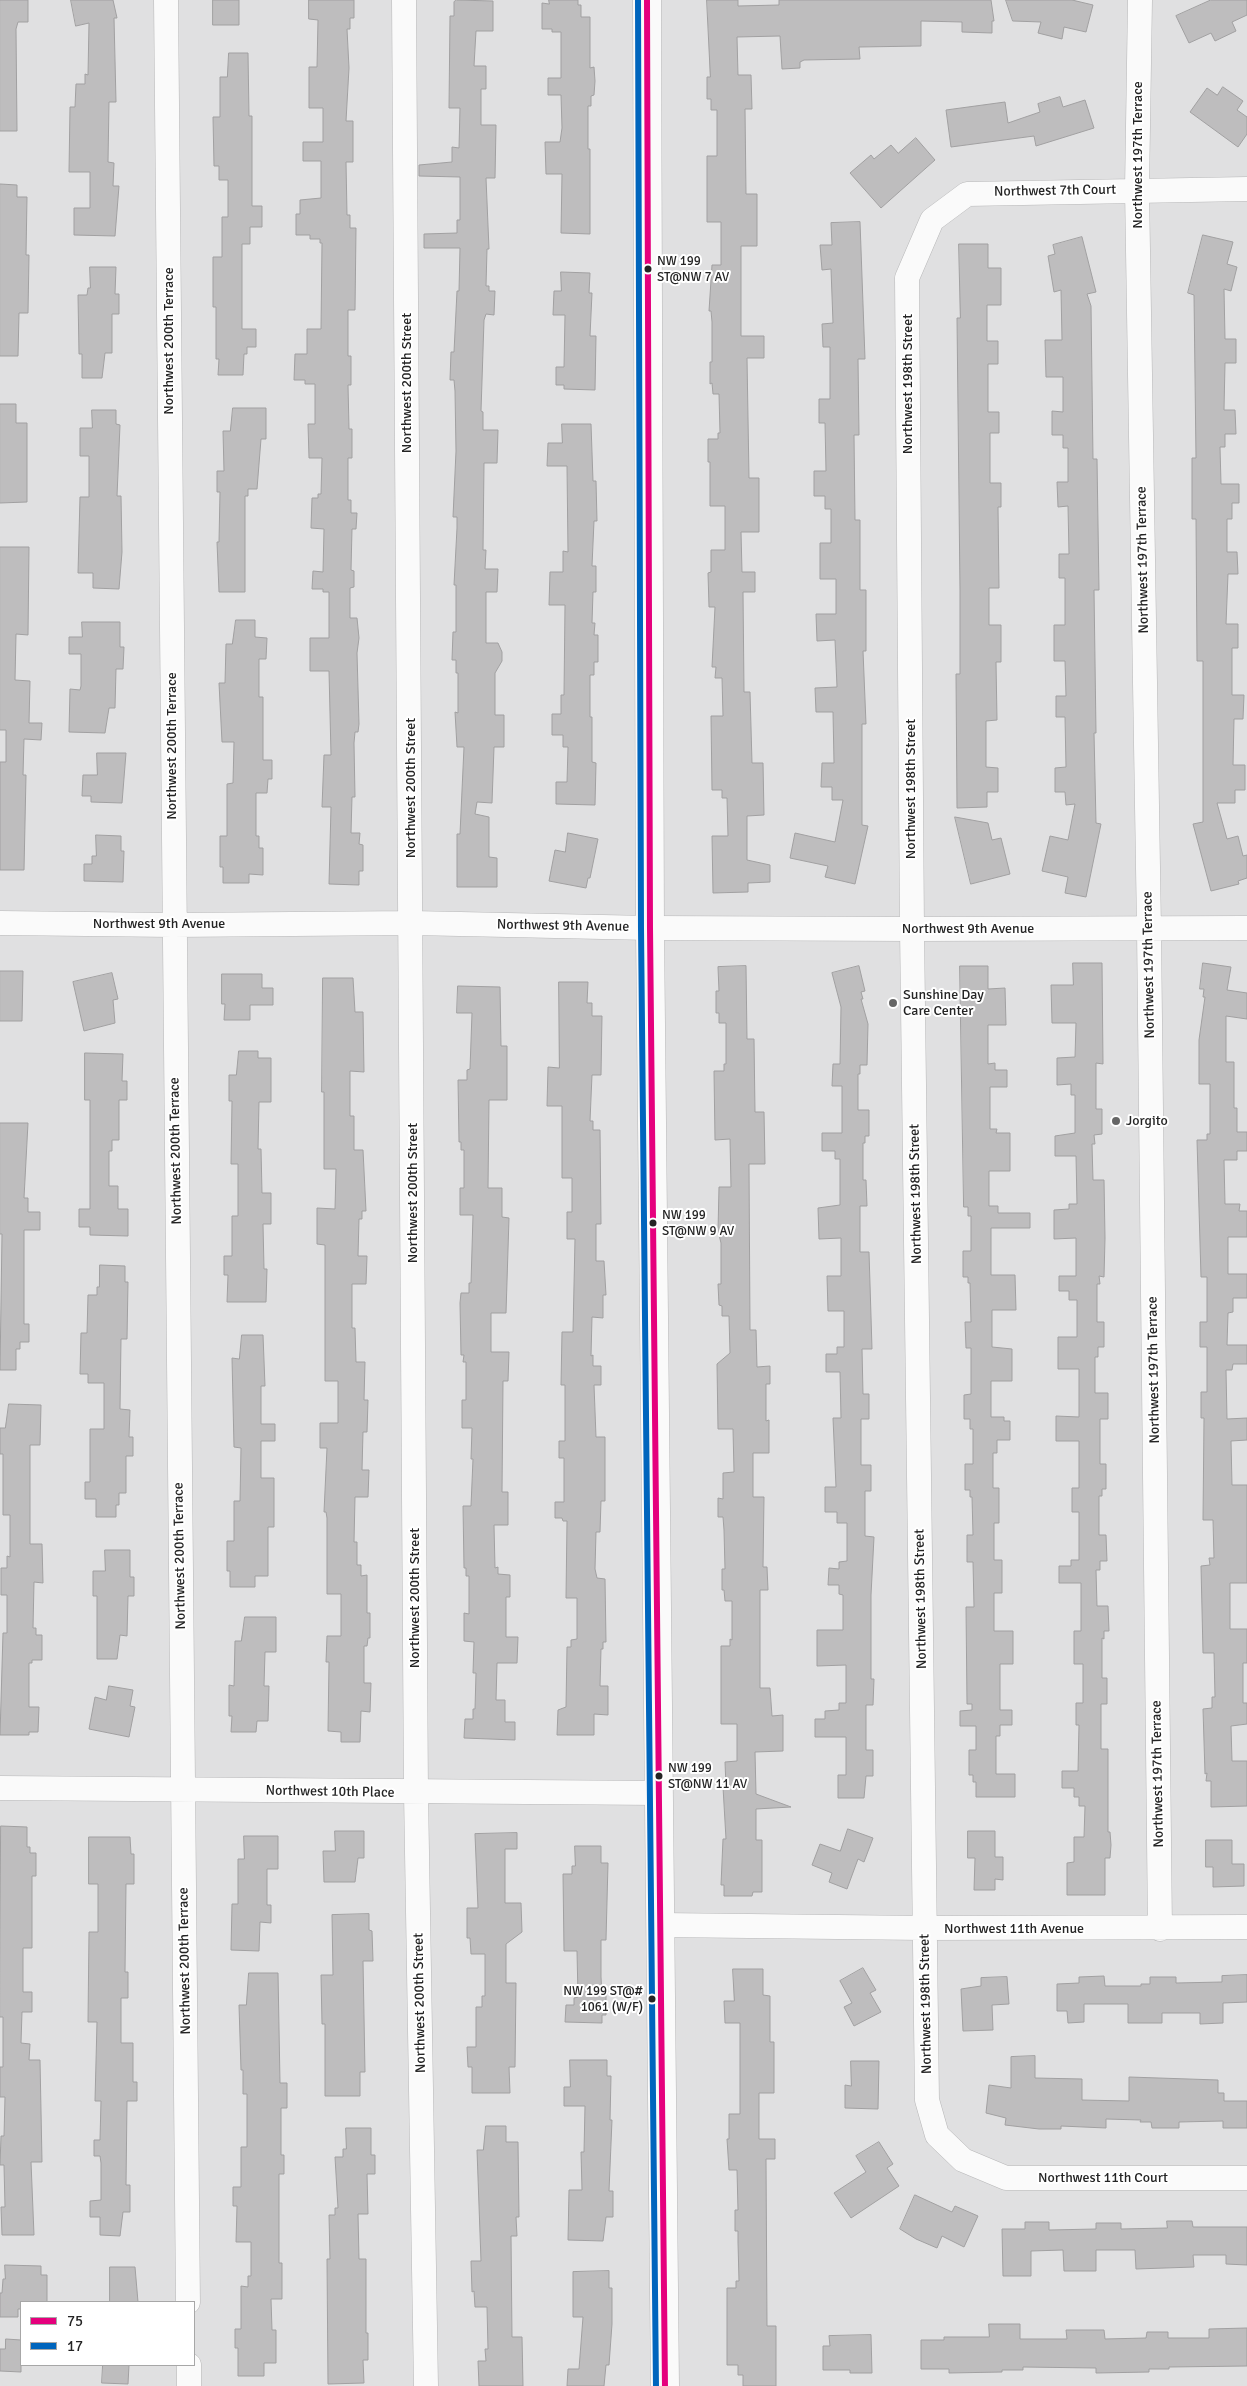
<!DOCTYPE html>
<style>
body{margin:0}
#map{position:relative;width:1247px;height:2386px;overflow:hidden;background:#e0e0e1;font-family:Signika,sans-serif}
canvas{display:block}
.legend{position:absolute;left:20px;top:2301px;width:175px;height:65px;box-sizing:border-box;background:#fff;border:1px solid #a7a7a7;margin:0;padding:6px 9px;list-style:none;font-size:15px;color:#242424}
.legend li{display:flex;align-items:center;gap:10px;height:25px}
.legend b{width:25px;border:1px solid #a7a7a7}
</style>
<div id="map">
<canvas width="1247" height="2386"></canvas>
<ul class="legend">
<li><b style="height:6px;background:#e5007d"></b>75</li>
<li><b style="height:6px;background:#0065bd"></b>17</li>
</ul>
</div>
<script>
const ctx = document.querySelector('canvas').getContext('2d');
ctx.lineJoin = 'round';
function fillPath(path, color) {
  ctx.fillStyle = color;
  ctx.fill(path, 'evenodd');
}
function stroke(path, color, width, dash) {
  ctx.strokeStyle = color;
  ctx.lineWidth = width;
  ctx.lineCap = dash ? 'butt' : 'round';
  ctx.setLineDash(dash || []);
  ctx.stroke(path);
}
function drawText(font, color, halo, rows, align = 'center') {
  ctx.font = font + ' Signika,sans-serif';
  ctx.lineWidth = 4;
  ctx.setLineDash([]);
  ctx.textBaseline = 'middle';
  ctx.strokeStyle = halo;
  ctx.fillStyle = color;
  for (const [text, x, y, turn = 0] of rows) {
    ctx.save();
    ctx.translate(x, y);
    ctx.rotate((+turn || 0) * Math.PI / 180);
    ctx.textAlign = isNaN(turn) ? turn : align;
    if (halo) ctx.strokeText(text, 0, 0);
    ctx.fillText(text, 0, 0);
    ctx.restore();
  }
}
const building = new Path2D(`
 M0,0H28V22H18L16,29L17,131H0Z
 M71,0H113L117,18H114L116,102H109L108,162L114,163L113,186H119L115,236L74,235V208H90V172H69L70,107H75L76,84H85V74L88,75L89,23L76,26Z
 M213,0H239V25H213Z
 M309,0H354V18H350V29H347L349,68L346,121H353V162H346L347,215H350V228H356L355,310H348V356H351V385H348L349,429H352V458H348V500H351V513H357L356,529H352L351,570L354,571V587L350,588V618H357L359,638L357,653L359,724L358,732H355L354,743L355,797H352L351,833H360L359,844L363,845V871H359V885L329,884L331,807H322L324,755H331L329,671H310V638H329V592H323V589H312L313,571L323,572L324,529L311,528L312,498H318V494H321L322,458H309L308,424H315V384H305V380H294L295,354H307V329H321L322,243H320V239H310V235H296V214H300V200L321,198V161H303V142H323V108H309V67H317L318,20L309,19Z
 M457,0L493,1V31H476L474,66H486V89H481V125H496L495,178H486L489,249H487L486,286H489V291H495L494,315L486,314L484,320L481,411L483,412V430H498L497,463H484L483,550H486L485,569H498L497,592H486V643H498L502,652V661L495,673V715H504V747H494L492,803L477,802L475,814L489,817V857L497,858V887H457V834H460L464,747H457L455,712L458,713V673H456V660H452L453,632H456V585H454L457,528V517H453L456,451L455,391L454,380H450L451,352H454L457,291H459L460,248H424V234L457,233V220H460V177L419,176V165L452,162V147L459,148L460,108H449L450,16H454V2Z
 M549,0H578V5H581V17H590V68L594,67L595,81L594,95L591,96V106H588V149H590V234L561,233L562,174H546L545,142H560L562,128L561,95H548V78H561V32H552V29H542V3L549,4Z
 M707,0H738V6L779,5V0H991L994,21H992V33L962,32V22L921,21V46L859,47L860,59L804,60L800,62V68L782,69L780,36L737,37L738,75H751L752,109H745L746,194H757V246H741V336H764V358H747L749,478H759V532H741L742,572H755V592H743L744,692H750L752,763H763L764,815L747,816V860L770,865V882L748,883V892L713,893L712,836H728L727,798H722V790H712L711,716H723L722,678H715L716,667H712L715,607H709L708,573L711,572V550H725V506H710V462H708V439H718V433H720L719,394H713L712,383L710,384V362H712V322L711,311H709L712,265H721V222H707V156H717V110H711V99H707V77H710Z
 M1006,0H1072L1093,5L1086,32L1064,27L1062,39L1038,33L1041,22L1013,21Z
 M1211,0H1247V15L1232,22L1236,31L1215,41L1211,33L1189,43L1176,16Z
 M229,53H248L249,116H252V206H262V227H250V244H242V329H256V347H247V354H244L243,375H218L219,359H216V307H213V257H222V217H228V180H219V166H214L213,117H220V77H227Z
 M1223,87L1243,101L1237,110L1247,117V134L1238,147L1190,112L1207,88L1217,95Z
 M1060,97L1063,107L1085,100L1094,128L1036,146L1034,136L951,147L946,110L1005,102L1008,123L1040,112L1038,104Z
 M916,138L935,160L881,208L850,173L871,155L874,159L891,145L898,153Z
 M0,184L17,185V197H27L26,255H29L28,313H19L18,356H0Z
 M860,222L865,359H858L859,435H854L855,520H860V590H866V651H863L866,724H862V825L868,826L855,884L825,877L828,866L790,858L795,833L835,842L843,800H832V787H821L822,763H834L833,712H816L815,688L837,687L835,640L817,641L816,614H836V579H820V543H831V509H825V496H814V471H826L825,423H819V399H830V347H823L822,324L833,323L831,269L822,270L820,245H832L831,223Z
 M1203,235L1233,242L1227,264L1237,267L1231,291L1224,289L1225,339H1236V363H1225L1224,410H1235L1236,434H1225V447H1220L1221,484H1239V503H1232V519H1227V552H1237L1238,574H1228L1226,624H1238V648H1232V695H1244L1243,719H1234L1233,765H1245V790H1235V803H1217L1227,839L1238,836L1243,856L1247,855V878L1238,881L1239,884L1211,891L1193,824L1203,822V661H1197L1196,519H1192V458H1196L1194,295L1188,293Z
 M1082,237L1096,292L1087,294L1091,306L1093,459H1097L1099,590H1094L1096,733H1094L1096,823L1101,824L1086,897L1065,893L1068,877L1042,871L1050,836L1068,840L1075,804L1066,805L1065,792H1055V768L1066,767L1065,717H1056V696H1066L1065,661H1054V625H1065V578H1059V554H1069L1068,506L1058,507L1057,482H1068V448H1063V435H1052V411L1063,412V377H1046L1045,340H1062L1061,290L1054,292L1048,256L1055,254L1053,245Z
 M959,244H988V268H1001V305H987V341H998V364H988V412H999V433H990V483H1001V507H998L999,588H989V625H1001V662H996L997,720L986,721V767L998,768V792H987V807L957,808L956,674H960V591L957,318H960Z
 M90,267H116L115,294H119V314H112V353H105L102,378H82V354H79L78,295H87L88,288H90Z
 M561,272L590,273L589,293H592L590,336H596L595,390L564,389V385H556V367H564L565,315H553L554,291H561Z
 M0,404H16V423H27V502L0,503Z
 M233,408H266V439H261L257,489H248V496H245V592H219L217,542H219L220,492H217V471H224L223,431H230Z
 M92,410H116V424L120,425L117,496H121L122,552L119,589L93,588V573H78L80,497H89V456H80V428H92Z
 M562,424H591L593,481H596L597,521H594L592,566H596V592H593L592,623H595L594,635H598V662H594V675H590V717H592V762L596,763L595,805L556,804V782H567L568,747H563V735H552V714H561V695H564L565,605H549L550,572H563V551L568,552L567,466H547L548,443H562Z
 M0,547H29L28,635L16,634L15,680L30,681L29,723H42L41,740L24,739L23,775H26L24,870H0V762H6V730H0Z
 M236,620H255V637L267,638L266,659H259V697H263V760H272V779H268L267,793H256V836H259V848H263V875L249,874V883H223V867H220V836H227V784L233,783L234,742H222L219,683H225L226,644H232Z
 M82,622H120V647H124L123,669H116L115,708H109L105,733L69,732L70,689L80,690L81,686V654H69V637H82Z
 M97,753H126L122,803L91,802V796H82L83,775H97Z
 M955,817L988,823L992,840L1001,838L1010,874L971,884Z
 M568,833L598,839L590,878H588L586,888L549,881L555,850L565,852Z
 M96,835L121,836V851H124L123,882L84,881V864H92V856H96Z
 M1073,963H1102L1103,1064L1096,1063V1109H1102V1134L1094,1135L1095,1144H1092L1093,1180H1104L1105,1238L1104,1277L1099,1276L1100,1284H1097V1322H1104V1347H1098V1357H1095V1393H1108V1419H1100V1464H1106V1489H1102V1496H1099V1535H1106L1107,1561H1100V1570H1096L1097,1606H1108L1109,1631H1104V1639L1102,1638V1678H1107V1704H1101V1749H1108V1832H1110L1111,1845L1110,1858H1105V1895H1067V1863L1074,1862V1837H1084L1085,1806H1079V1797H1074V1788H1062V1771H1078L1079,1725H1076V1703H1083V1664H1074V1631H1081V1583H1059V1566H1071V1560H1079V1512H1072V1488H1079V1441H1056V1416L1079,1417V1369H1058V1337H1077V1300H1069V1291H1059V1276H1076V1238L1054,1239V1210L1069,1209V1204H1077L1076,1156H1055V1136L1075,1133V1095H1071V1084L1057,1085V1058L1075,1057L1076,1023H1052L1051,985H1073Z
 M1203,963L1231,967L1227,990L1247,993V1019L1226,1016V1062H1234V1108H1237V1132H1247V1151H1237V1160H1224L1225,1204H1240L1239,1211H1247V1237H1228V1274H1247V1298H1233V1312L1228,1313L1227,1345H1247V1364H1233L1232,1370H1226L1227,1419L1247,1418V1440L1231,1441L1232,1485H1247V1583H1230V1629H1247V1663H1243V1703H1247V1724L1231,1726L1232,1761H1247V1806L1211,1807V1781H1206L1207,1773L1205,1774L1203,1709L1212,1708V1697H1215L1214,1653H1203L1201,1566L1210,1565L1209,1558H1214L1213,1520H1203L1204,1418H1201V1392H1207V1347H1200V1322H1207V1277H1201L1197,1140H1207V1134H1210V1084H1199V1040L1205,997H1203L1204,989H1200Z
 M746,966L747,1039H754L755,1112H764L765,1164H749L750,1330H756L757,1367L770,1366V1384H766V1421L769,1420V1453H753V1497H764L763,1567H767L768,1590H760V1688H770L772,1716L783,1715V1751L755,1752L756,1794L791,1807L756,1809V1840H762V1892H753L752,1896H724V1885H721L723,1839H726L723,1787H726L725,1762L737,1761V1724H721V1646H730V1639L732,1640V1601H725L724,1590H722V1569H725L724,1530L723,1517H718V1498L723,1499V1473L734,1472L733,1429H718L717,1364L730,1353L729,1316H722V1306L719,1305L718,1284H721V1243L718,1231L719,1187H731L730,1139L715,1140L714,1071H724V1064H726V1023H719V1013H716V991H719L718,967Z
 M859,966L865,991L861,992L863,999H861L868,1024L867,1065H860V1074H858V1110H869V1136H865V1143H863V1180H866L867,1206H860V1252H869L872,1349H862L863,1394H869V1419H861V1465H871V1491H865V1536L874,1537L871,1595V1679H874L873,1705H866V1750H873V1776H866L864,1798H838V1775H846V1737H815V1719H825V1711L839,1710V1703H846V1665L817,1666V1630H843V1595L839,1594V1585H828L829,1568L839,1569V1562L847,1561V1523H837V1512H825V1487H836L833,1418H841L840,1372H826V1354H837V1347H844V1311H828L827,1276H841V1238L819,1239L818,1208L840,1205V1159H835V1151H822V1133H842V1086H832L833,1064H840L841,1007L832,973Z
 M960,966H988V989L1005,988L1006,1025H988V1064L995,1063V1070H1007V1087H990V1129H997L996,1133H1010V1171H989V1206H998V1213H1030V1228H991V1275H1015L1016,1310H992V1347L1012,1349V1381H991V1417H1004V1421H1010V1440H997V1453H993V1488H999V1523H994V1560H1002V1593H994V1631H1013V1664H1000V1710H1012V1725H1000V1736H996V1774H1015V1797H976V1782H973V1775H969V1750H976V1726H960V1711L972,1710V1704H967L966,1607H974L973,1562H967V1535H973L972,1497H970V1490H965V1464H973V1429H970V1419H964V1395L971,1394V1348H966L965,1322H971L970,1283H968V1277H963V1251H971V1216H968V1207H964Z
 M0,971H23L22,1021H0Z
 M112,973L118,999L113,1000L115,1023L84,1031L73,982Z
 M222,974H262V988H273V1005H250V1020H224L225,1004H222Z
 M323,978H353L355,1012H363L364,1072L350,1071V1116H354V1150H363L366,1211H362V1219H359L358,1256H367L366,1284H352V1328H355L356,1362H365L364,1400H368L367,1432H363L362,1470H369L368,1497H355L354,1542H357V1565H361V1576L367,1575V1613H370V1638H368L367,1646H364V1683H371L370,1712L361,1711L360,1742H341V1732L328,1731L329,1662H326L327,1636H341V1594H327V1518L326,1512H324L327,1448H320V1423H338V1381H325V1245L317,1244V1208L335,1209L336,1169H324V1092H322Z
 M559,982H588L587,1003H592V1016H602L601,1075H592L590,1121H593V1130H600L601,1224H596V1261H604L606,1295H603V1318L592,1317L591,1356L593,1355V1366H601V1385H594L596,1437H605V1501H601L600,1532H596L595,1569L597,1578L605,1579L606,1642H603V1649H601L600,1686H608V1715L594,1714V1735H557L558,1710L566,1707L567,1647H571V1640L577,1639V1598H566L567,1521H563L562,1518H555V1502H564V1458H559V1441H565V1385H561L562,1332H573L575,1239H567V1212H572V1178H562V1106H547L548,1067L559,1068Z
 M458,986L500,987L501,1046H507V1100H489L488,1188H502V1217L509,1218L506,1313H491V1352H509L508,1381H503L502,1492H508V1525H494L495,1568L498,1567V1574L510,1575V1597H506V1637H518L517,1663H497L496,1700H505V1722H515V1740L464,1738L465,1719H473V1709H475L476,1673H473L474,1642L464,1641V1613L469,1614V1576H466V1568H464L463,1506H471L473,1459H471L472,1428H462V1400H466V1362H463L464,1355H461L460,1303L461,1293H469V1283H471L473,1215H460V1188H464V1150H461V1142H459L458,1080H467V1070L470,1069L472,1013H457Z
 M239,1051H258V1058H271V1102H259L258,1149H261L262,1193H271V1224H263L264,1269H267L266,1302H227L228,1275H224V1256H232V1216H238V1164H231L232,1101H229V1075H236Z
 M85,1053L123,1054L122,1081H127V1100H119V1140H112V1151H109V1186H118V1209H128V1236L90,1235V1227H79V1209H90V1100H85Z
 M0,1123H28L24,1198H28V1212H40V1230H24V1324H29V1342H20V1349H16V1370H0L2,1234H0Z
 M100,1265L125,1266V1282H128L127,1339H121L120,1409L130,1410L129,1437H133V1456H126V1493H119V1505H116V1517H96V1499H85V1482H90V1429H104V1383H88V1374H80L81,1333H87L88,1295H97V1287H99Z
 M242,1335H263L265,1386H261V1424H275V1441H261V1478H274V1527H268V1576H255V1587H230V1571H227V1541H234V1501H240L241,1448L234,1447L232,1358L239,1359Z
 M9,1404L41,1405L40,1445H30V1544H42L43,1583L34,1582L33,1628H36V1635H42V1660H32V1663H29V1707H39L38,1732H29V1735H0L3,1633H7V1595H1V1568H7V1556L10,1557V1515H3V1454H0V1428H5Z
 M105,1550H130V1577H134V1596H128L127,1636L120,1635L117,1659H97V1596H93V1571H105Z
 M245,1617H276V1652H265L264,1686H269L268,1721H257L256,1732H231L232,1716H229V1685L234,1686L235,1641H241Z
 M109,1686L133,1690L130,1706L135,1707L129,1737L89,1729L95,1697L106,1700Z
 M1,1826L27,1827V1847H30V1853H36V1876H32V1948H23V1992H32V2012H22L21,2043L30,2044L29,2060H40L42,2162H31L34,2235H2L1,2207H5L4,2165H0L1,2136H4L5,2097H0V2067H3V2017H0Z
 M848,1829L873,1838L864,1862L858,1859L847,1889L829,1882L832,1873L812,1865L820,1844L840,1851Z
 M335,1831H364V1858H358L355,1882H324L323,1851H335Z
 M968,1831H995V1857H1003V1880L995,1879V1890H974L975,1858H968Z
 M517,1833V1849H505V1903H521L522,1932L506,1944V1983H516L515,2067H509L510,2093H472V2067H468L467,2047H476V2007H482V1996H485V1954H471L470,1938H467V1908H478L475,1834Z
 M244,1836H278V1869H267V1905H271V1923L260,1922L259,1951L231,1950L232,1904H238V1859H244Z
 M89,1837H130L131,1854H134V1884H126L125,1972H128V1998H121V2043H133V2082H137V2101H127L126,2185H130V2212H123L120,2236L100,2235V2217H90V2201L101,2200V2163L100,2156H94V2140H100L101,2101H95L97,2022H88L89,1932H98V1884H89Z
 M1206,1840H1232V1864H1244V1886L1213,1887V1867H1206Z
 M575,1846H601V1863H608L606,1940H601V1977L602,1994H606V2015H602V2023L565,2022L566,2005H574V1998L578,1997L577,1951H564L563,1874H572V1866H575Z
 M369,1914V1930L372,1931L373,1961H363L365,2072H360V2096H325V2024H322L321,1975H333L332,1915Z
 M863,1968L876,1990L870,1993L881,2012L854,2026L844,2007L852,2003L840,1981Z
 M733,1969H763V1995L770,1996V2042H774V2093H759V2139H775V2159H766L767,2326H776V2386H743V2375H738V2365H727V2288H736V2281H739L738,2242V2231H735V2210H738L737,2170H729L727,2139H729V2114H740V2023H725L724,2001H734Z
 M249,1973H278L280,2083H287V2108H281V2155H284V2174H279V2263H282V2299H271L272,2330H276V2363H264V2376H238V2348H235V2329H241V2286L248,2287V2276H251V2242H236L237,2206H233V2187H241V2147H247V2094H243V2070H241L239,2005H246Z
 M1247,1975V2002L1223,2003V2023L1200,2024V2013H1162V2023H1128V2004H1084V2022L1068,2023L1067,2011H1057V1984L1079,1983V1977L1104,1976L1105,1986H1141V1984H1150V1977H1176V1983L1222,1982V1976Z
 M1007,1977L1009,2004L992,2005L993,2030L963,2031L961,1989L981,1986V1978Z
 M1035,2056V2078L1082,2079V2100L1129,2101V2077L1218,2080V2093H1224V2101H1247V2128H1223V2121L1179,2122V2128H1152L1151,2122H1140L1141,2120L1106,2119V2128L1061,2126V2129H1039L1005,2125L1006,2118L986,2113L989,2085L1011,2088V2057Z
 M570,2060H607V2076H611L610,2120H612L609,2191H613V2217H606L603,2241L568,2240L569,2190H582L581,2152H584L585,2106H564V2087H570Z
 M851,2061H879L878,2109L845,2108V2085L851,2086Z
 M486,2126H506V2142H518L519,2217H516L517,2236H511L512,2337H522L523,2386H479L478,2361H486L485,2349H488L487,2307H475L474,2291L472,2292L471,2261H481L477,2150H483Z
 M346,2128H371V2155H375V2174H367L368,2214H358L359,2259H366V2333H368V2360H363L364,2383L328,2384L327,2259H330L329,2215H335V2208H338L335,2157H343V2149H346Z
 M879,2142L893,2164L887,2168L899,2186L851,2218L834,2193L866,2172L856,2156Z
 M915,2195L952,2212L955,2206L978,2216L964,2247L942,2236L937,2248L916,2239L900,2229Z
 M1167,2221H1192L1193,2227H1247V2265L1226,2264V2255H1193L1194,2267L1136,2269L1135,2250H1096V2271H1064L1063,2250L1031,2251V2276H1003L1002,2229H1025V2222H1049V2230L1096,2229V2223H1121V2229L1167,2228Z
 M5,2265L41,2266V2275H47V2302H21V2309H18V2317H0V2293H2L3,2279H5Z
 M110,2267H135L138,2302H110Z
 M609,2271V2288H612V2324L609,2365H606L604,2386H567L568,2369H579L583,2317H573V2272Z
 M989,2324H1020V2339H1067L1066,2330H1104L1105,2339L1146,2338L1147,2332H1168V2338H1209V2329L1247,2328V2366L1169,2367V2369H1149V2372L1096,2373V2368L1023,2367V2370H1002V2372L949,2373V2369H921V2340H944V2337H989Z
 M871,2335L872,2373H850V2370H823V2346H830L829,2336Z
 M6,2339L21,2340V2372L0,2371V2349H5Z
 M103,2365H129L128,2384L102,2383Z`);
fillPath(building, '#bebdbe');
stroke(building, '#a1a0a1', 1);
const minor = new Path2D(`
 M166,0L188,2302
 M404,0L416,1793L426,2386
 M1140,0L1137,189L1149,929L1160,1929
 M1247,189L967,194L932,220L907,278L912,929L927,2100L937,2135L963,2160L1006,2178H1247
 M0,923L173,925L412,923L650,928L912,929L1247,928
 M0,1788L659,1793
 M661,1925L925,1928L1247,1927
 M189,2365V2386`);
const major = new Path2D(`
 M647,0L650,928L665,2386`);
stroke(minor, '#b7b7b8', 25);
stroke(major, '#b7b7b8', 29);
stroke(minor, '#fafafa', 24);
stroke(major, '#fafafa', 28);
stroke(new Path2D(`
 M647,0L650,928L665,2386`), '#e5007d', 6);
stroke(new Path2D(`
 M638,0L641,928L656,2386`), '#0065bd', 6);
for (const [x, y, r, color] of [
 [648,269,4.5,"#242424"],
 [893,1003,5,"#666"],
 [1116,1121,5,"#666"],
 [653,1223,4.5,"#242424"],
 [659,1776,4.5,"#242424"],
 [652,1999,4.5,"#242424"]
]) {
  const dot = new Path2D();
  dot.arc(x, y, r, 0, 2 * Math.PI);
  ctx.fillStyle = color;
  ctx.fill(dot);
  stroke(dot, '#fff', 2);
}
drawText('13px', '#242424', '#fff', [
 ["NW 199",657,262],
 ["ST@NW 7 AV",657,278],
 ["NW 199",662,1216],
 ["ST@NW 9 AV",662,1232],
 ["NW 199",668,1769],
 ["ST@NW 11 AV",668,1785],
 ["NW 199 ST@#",643,1992,"right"],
 ["1061 (W/F)",643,2008,"right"]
], 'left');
drawText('14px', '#242424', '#fff', [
 ["Northwest 197th Terrace",1138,155,-90],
 ["Northwest 7th Court",1055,191,-1],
 ["Northwest 200th Terrace",169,341,-90],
 ["Northwest 200th Street",407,383,-90],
 ["Northwest 198th Street",908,384,-90],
 ["Northwest 197th Terrace",1143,560,-91],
 ["Northwest 200th Terrace",172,746,-90],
 ["Northwest 200th Street",411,788,-90],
 ["Northwest 198th Street",911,789,-90],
 ["Northwest 9th Avenue",159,924],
 ["Northwest 9th Avenue",563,926,1],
 ["Northwest 9th Avenue",968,929],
 ["Northwest 197th Terrace",1149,965,-91],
 ["Northwest 200th Terrace",176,1151,-91],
 ["Northwest 200th Street",413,1193,-90],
 ["Northwest 198th Street",916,1194,-91],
 ["Northwest 197th Terrace",1154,1370,-91],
 ["Northwest 200th Terrace",180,1556,-91],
 ["Northwest 200th Street",415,1598,-90],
 ["Northwest 198th Street",921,1599,-91],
 ["Northwest 197th Terrace",1158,1774,-91],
 ["Northwest 10th Place",330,1792,1],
 ["Northwest 11th Avenue",1014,1929],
 ["Northwest 200th Terrace",185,1961,-91],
 ["Northwest 200th Street",420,2003,-91],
 ["Northwest 198th Street",926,2004,-91],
 ["Northwest 11th Court",1103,2178]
]);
drawText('14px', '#242424', '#fff', [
 ["Sunshine Day",903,995],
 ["Care Center",903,1011],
 ["Jorgito",1126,1121]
], 'left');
</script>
